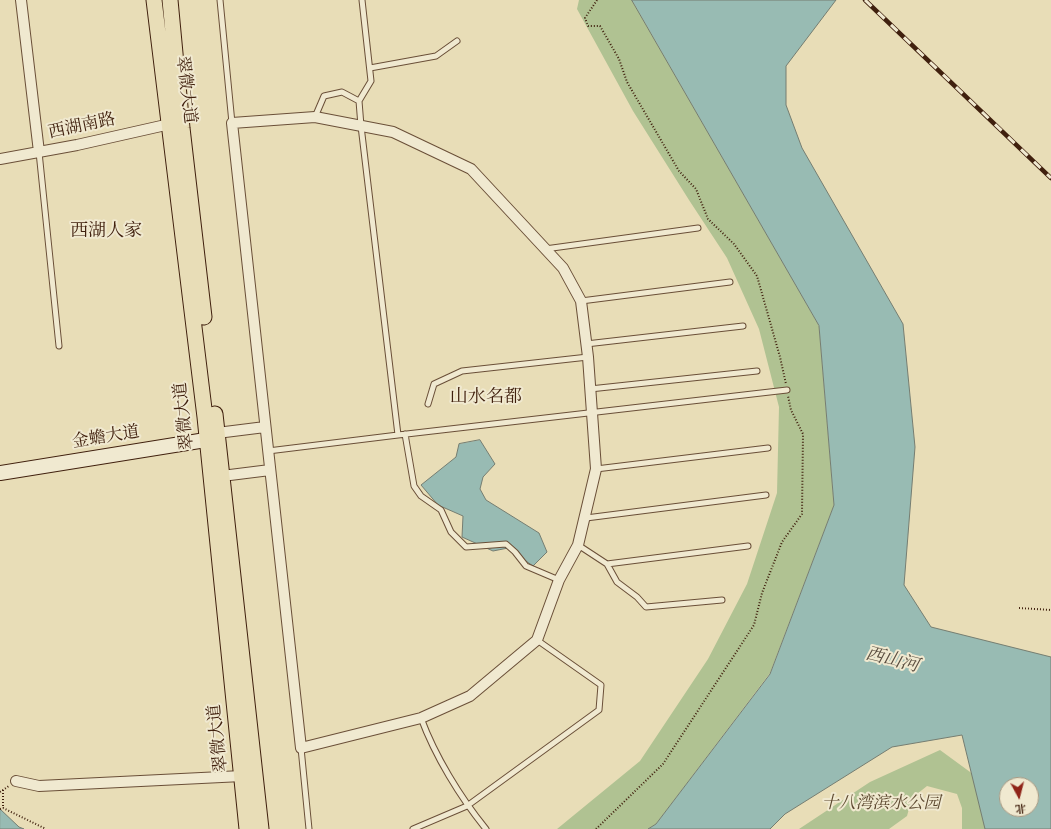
<!DOCTYPE html>
<meta charset="utf-8">
<style>
body{margin:0}
#map{position:relative;width:1051px;height:829px;overflow:hidden;background:#e8ddb7;font-family:"IM FELL Double Pica","Noto Serif SC",serif}
canvas{display:block}
.north{position:absolute;left:999px;top:777px;width:40px;height:40px;box-sizing:border-box;background:#f0e9d0;border:1px solid #aa9982;border-radius:50%;rotate:173deg;font-size:11px;font-weight:700;line-height:16px;text-align:center;color:#40200e}
.north::after{content:'';display:block;margin:auto;width:14px;height:18px;background:#8f2418;clip-path:polygon(50% 0,100% 100%,50% 72%,0 100%)}
</style>
<div id="map">
<canvas width="1051" height="829"></canvas>
<div class="north">北</div>
</div>
<script>
const ctx = document.querySelector('canvas').getContext('2d');
ctx.lineJoin = 'round';
function fillPath(path, color) {
  ctx.fillStyle = color;
  ctx.fill(path, 'evenodd');
}
function stroke(path, color, width, dash) {
  ctx.strokeStyle = color;
  ctx.lineWidth = width;
  ctx.lineCap = dash ? 'butt' : 'round';
  ctx.setLineDash(dash || []);
  ctx.stroke(path);
}
function drawText(font, color, halo, rows, align = 'center') {
  ctx.font = font + ' "IM FELL Double Pica","Noto Serif SC",serif';
  ctx.lineWidth = 4;
  ctx.setLineDash([]);
  ctx.textBaseline = 'middle';
  ctx.strokeStyle = halo;
  ctx.fillStyle = color;
  for (const [text, x, y, turn = 0] of rows) {
    ctx.save();
    ctx.translate(x, y);
    ctx.rotate((+turn || 0) * Math.PI / 180);
    ctx.textAlign = isNaN(turn) ? turn : align;
    if (halo) ctx.strokeText(text, 0, 0);
    ctx.fillText(text, 0, 0);
    ctx.restore();
  }
}
fillPath(new Path2D(`
 M579,0H632L819,326L834,505L770,673L656,824L648,829H557L640,761L708,659L747,584L777,493L779,407L759,329L727,258L689,200L633,111L577,9Z
 M940,750L981,780L992,829H962V808L957,794L927,786L912,798L907,816L889,829H799L870,782Z`), '#b0c292');
const water = new Path2D(`
 M632,0H836L786,66V105L802,148L903,324L915,447L904,585L931,627L1051,657V829H985L962,735L892,747L785,814L770,829H648L656,824L770,674L834,505L819,326ZM1007,785H1031V809H1007Z
 M480,440L495,464L483,477L480,489L486,500L539,533L547,552L533,566L508,548L493,551L462,537L463,516L438,505L421,485L456,457L459,444Z
 M0,809L19,827L24,829H0Z`);
fillPath(water, '#98bbb3');
stroke(water, '#757d71', 1);
const lane = new Path2D(`
 M220,0L232,123
 M370,68L436,56L457,41
 M315,117L324,96L342,92L359,101
 M39,152L59,346
 M545,249L698,228
 M581,301L730,282
 M586,344L743,326
 M590,389L757,371
 M428,404L434,384L462,371L588,357
 M405,434L414,486L421,496L441,510L451,532L466,547L506,544L515,552L526,566L559,580
 M398,435L787,390
 M268,451L398,435L361,126L359,101L371,81L362,0
 M596,469L768,448
 M586,518L766,495
 M578,545L607,564L748,546
 M607,564L617,582L637,597L646,607L722,600
 M421,718C435,756 460,797 486,829
 M301,748L309,829
 M413,829L467,806L599,710L601,685L537,640`);
const street = new Path2D(`
 M21,0L39,152
 M315,117L393,132L471,169L563,268L581,301L588,357L596,469L578,545L559,580L537,640L470,696L421,718L301,748L232,123Z
 M0,159L77,145L170,124
 M217,433L265,427
 M222,476L270,470
 M16,781L39,786L242,776`);
const secondary = new Path2D(`
 M0,473L218,438`);
const primary = new Path2D(`
 M154,0L205,417L247,829
 M170,0L182,128L204,317
 M215,414L261,829`);
stroke(lane, '#6a4f38', 7);
stroke(street, '#6a4f38', 12);
stroke(secondary, '#40200e', 16);
stroke(primary, '#40200e', 17);
stroke(new Path2D(`
 M597,0L585,18L588,26H600L619,59L627,82L679,171L696,189L708,219L734,244L757,276L780,357L786,384
 M1019,608L1051,610
 M3,790V808
 M0,792L9,786
 M0,809L3,808L46,829
 M596,829L663,764L754,625L762,593L782,542L802,514L803,434L791,410L788,396`), '#40200e', 2, [1, 2]);
stroke(lane, '#f0e9d0', 5);
stroke(street, '#f0e9d0', 10);
stroke(secondary, '#f0e9d0', 14);
stroke(primary, '#e8ddb7', 15);
const rail = new Path2D(`
 M865,0L1051,178`);
stroke(rail, '#40200e', 4.5);
stroke(rail, '#f0e9d0', 3, [9]);
drawText('17px', '#40200e', '#f0e9d0', [
 ["翠微大道",185,90,83],
 ["西湖南路",82,127,-12],
 ["翠微大道",185,416,-96],
 ["金蟾大道",106,438,-9],
 ["翠微大道",219,738,-96]
]);
drawText('italic 17px', '#5c482f', '#f0e9d0', [
 ["十八湾滨水公园",881,804]
]);
drawText('18px', '#40200e', '#f0e9d0', [
 ["西湖人家",106,232],
 ["山水名都",486,398]
]);
drawText('italic 18px', '#5a4e40', '#f0e9d0', [
 ["西山河",892,661,14]
]);
</script>
